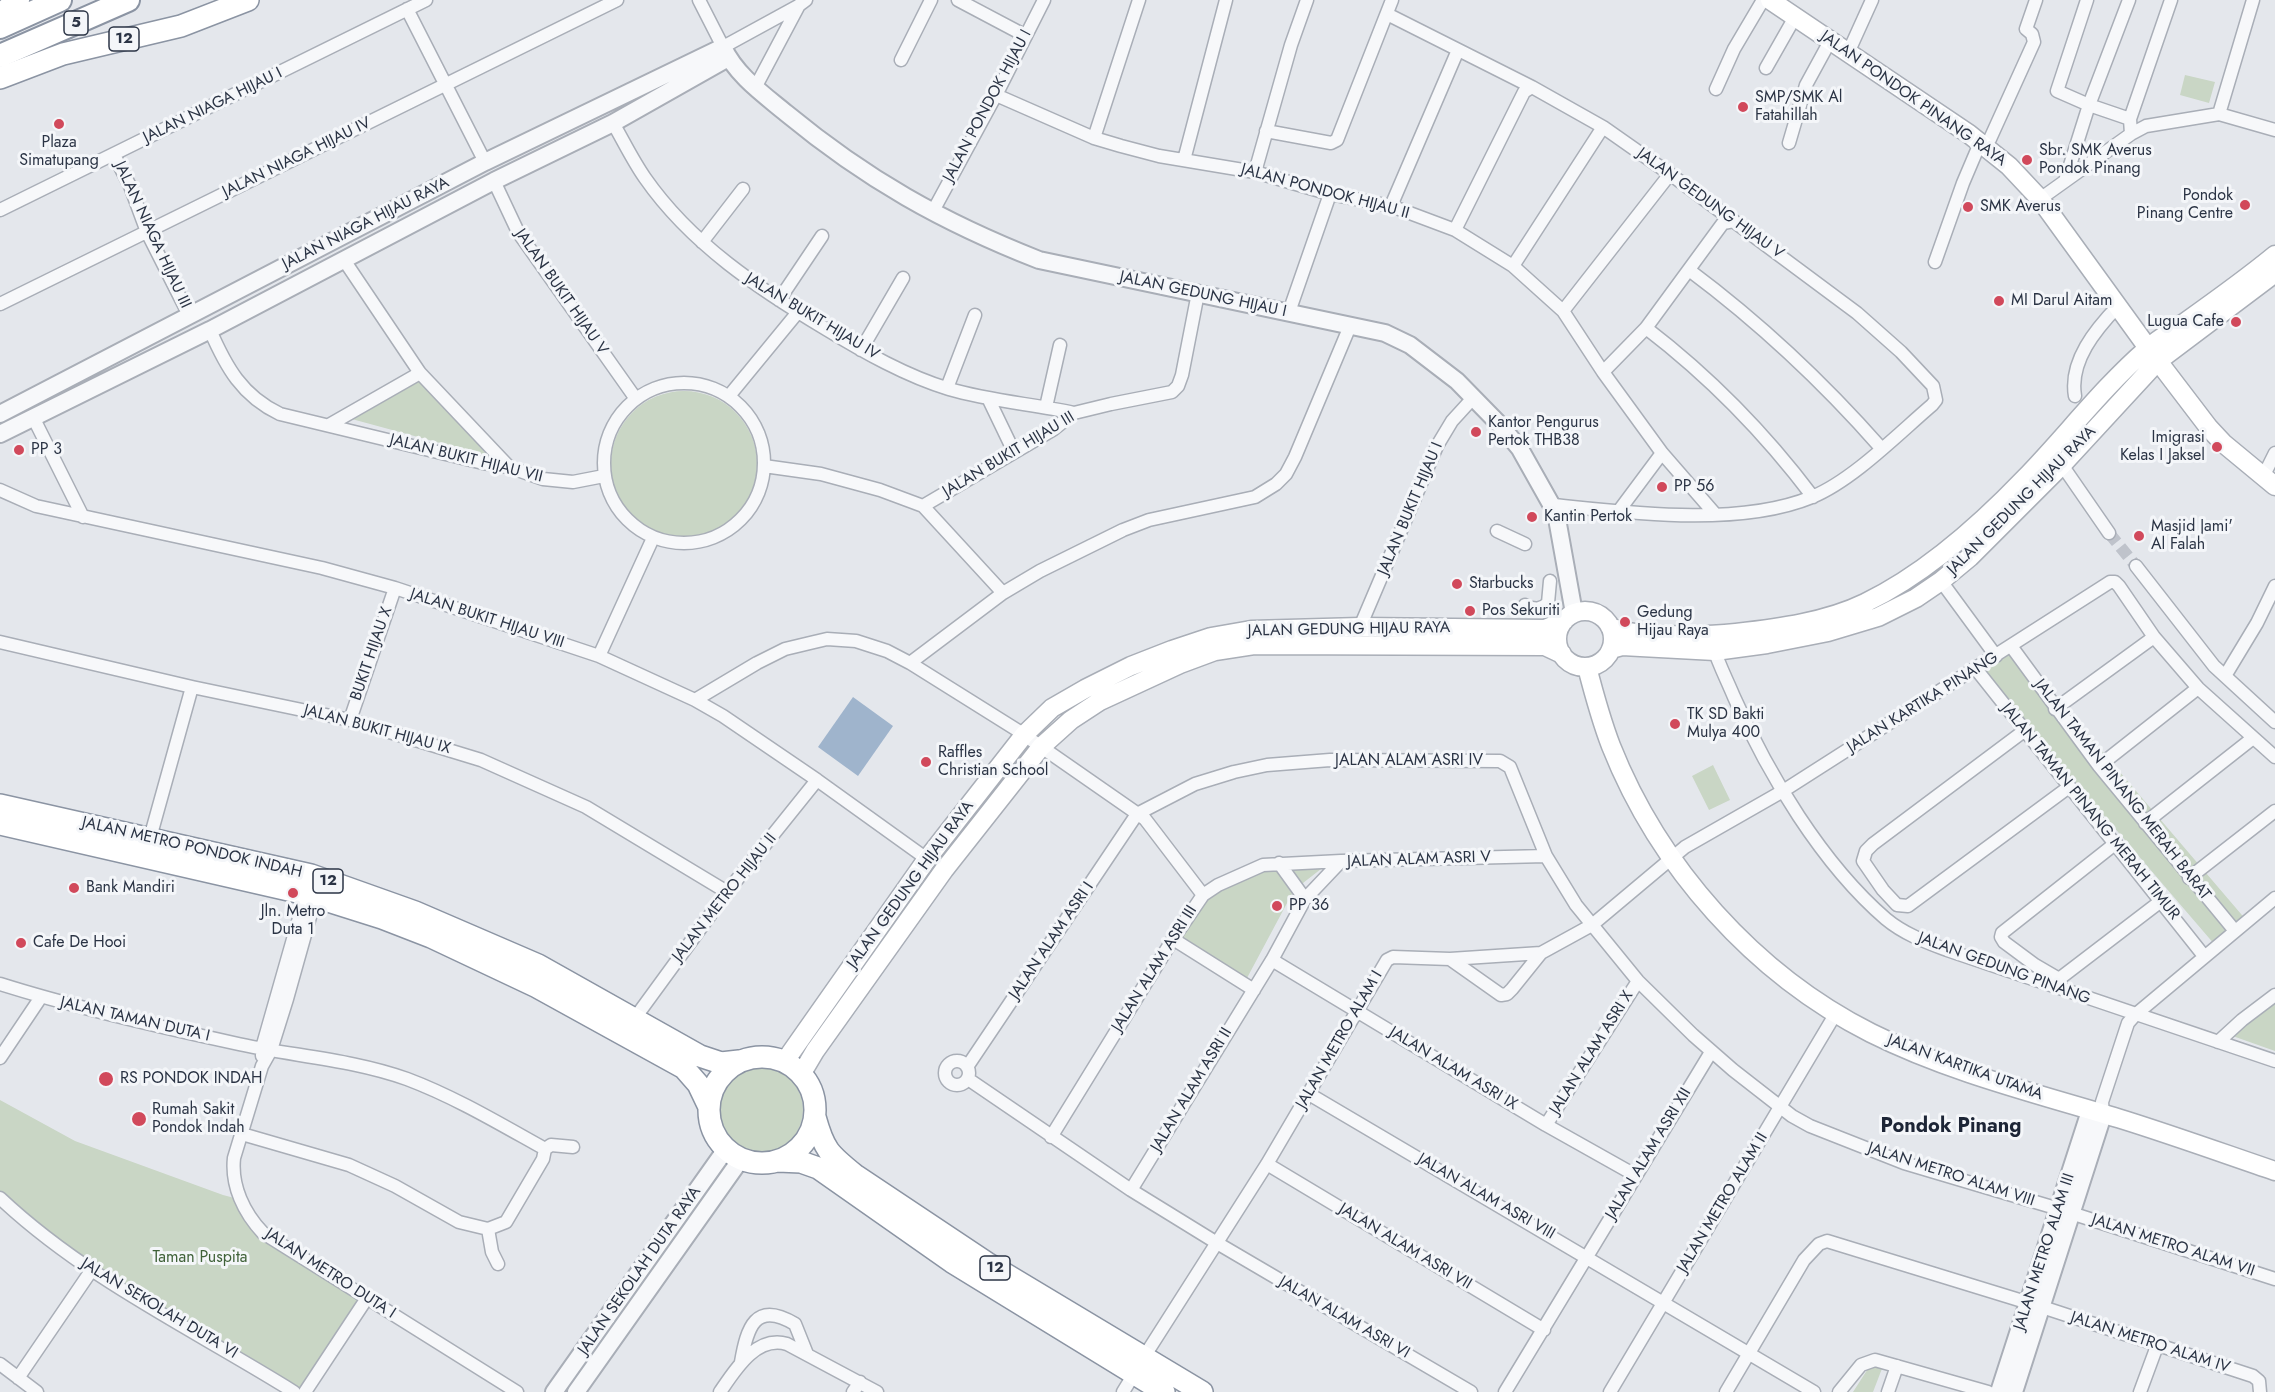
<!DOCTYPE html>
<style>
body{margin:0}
canvas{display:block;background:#e4e7ec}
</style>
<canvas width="2275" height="1392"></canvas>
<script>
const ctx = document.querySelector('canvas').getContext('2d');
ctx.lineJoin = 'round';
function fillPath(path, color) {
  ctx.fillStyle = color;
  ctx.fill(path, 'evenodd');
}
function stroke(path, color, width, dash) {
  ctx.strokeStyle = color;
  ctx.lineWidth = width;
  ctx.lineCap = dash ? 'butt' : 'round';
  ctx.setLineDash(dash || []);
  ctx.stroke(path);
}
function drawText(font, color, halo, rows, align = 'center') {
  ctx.font = font + ' Jost,sans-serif';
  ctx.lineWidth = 6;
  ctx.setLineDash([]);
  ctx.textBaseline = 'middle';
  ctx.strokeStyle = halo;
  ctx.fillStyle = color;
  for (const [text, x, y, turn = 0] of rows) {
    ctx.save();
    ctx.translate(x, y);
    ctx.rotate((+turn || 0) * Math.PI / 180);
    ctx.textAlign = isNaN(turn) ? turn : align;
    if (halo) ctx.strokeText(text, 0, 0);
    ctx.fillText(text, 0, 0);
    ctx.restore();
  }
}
fillPath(new Path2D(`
 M2185,75L2215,82L2209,103L2180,95Z
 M422,379L488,456L348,418Z
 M611 464a73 73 0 1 1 146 0a73 73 0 1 1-146 0Z
 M2014,648L2247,921L2215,945L1979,670Z
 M1713,765L1730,800L1709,810L1692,776Z
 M1267,869H1321L1294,890L1247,978L1179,936L1208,899L1238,881Z
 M2275,1000V1051L2227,1034Z
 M717 1110a43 43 0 1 1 86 0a43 43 0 1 1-86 0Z
 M0,1100L75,1141L223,1195L242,1200L261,1228L370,1298L307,1392H290L94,1273L0,1195Z
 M1871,1364L1883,1366L1873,1392H1853Z`), '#c9d6c5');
fillPath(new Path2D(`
 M853,697L893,726L858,776L818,747Z`), '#9fb4cc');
stroke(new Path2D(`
 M2109,533L2136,566`), '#bfc3cb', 12, [12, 6]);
const minor = new Path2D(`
 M699,0L723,47L798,6L806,0
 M958,0L1026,36
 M2087,0L2057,91L2089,105L2130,119L2131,134
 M407,9L485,162
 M1387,14L1532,87L1603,127L1670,174L1857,313L1901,352L1933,386L1936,400L1932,405C1898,434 1853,480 1812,497C1739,527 1630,513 1553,505
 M1848,53L1872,0
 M901,60L931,0
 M1766,68L1795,17
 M755,88L798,7
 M1716,89L1734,49L1763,0
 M996,95L1094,138L1121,146L1159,156L1255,172L1330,194L1391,206L1455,230L1513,266L1563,311L1603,372L1662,453L1715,514
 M2219,114L2253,0
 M2130,119L2171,0
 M613,123C624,142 633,161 645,178C691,244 759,289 826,329C864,352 906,376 949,389C990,401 1033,404 1074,413
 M1266,131L1331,143L1337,140L1392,0
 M1094,138L1139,0
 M1990,139L2034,42L2032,34L2026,29L2036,0
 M1789,143L1806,85L1830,41
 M114,155L130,186L147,232L189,315
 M1184,160L1226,0
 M1255,172L1291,45L1307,0
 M494,181L518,232L636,399
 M2065,181L2089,105L2129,0
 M2040,199L2131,134L2146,126L2219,114L2275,130
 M1391,206L1458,50
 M0,210L426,0
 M932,213L996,95L1044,0
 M1455,230L1524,92L1532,87
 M702,242L743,189
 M344,260L420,373L509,467
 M1935,262L1963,183L1980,143
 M1513,266L1603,127
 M1689,270C1760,323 1823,382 1881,448
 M779,300L822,236
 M0,304L617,0
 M1563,311L1670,174
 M1289,312L1330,194
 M1646,328C1710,377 1764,432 1813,497
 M210,330C226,367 242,396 280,414L483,463L509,467L543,479L573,482L604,476
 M861,350L903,278
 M1603,372L1646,328L1723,223L1734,221
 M604 463a80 80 0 1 1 160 0a80 80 0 1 1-160 0Z
 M947,388L975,315
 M729,396L798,312
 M2075,396C2069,361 2096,329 2118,306
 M989,400L1014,452
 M1046,407L1060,345
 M33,417L83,517
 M329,425L420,373
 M2062,465L2109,533
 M764,466L821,474L880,490L923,506L1003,593
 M2267,469L2275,453
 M0,490L36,506L322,568L395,588L599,656L695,700L723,716L817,780L927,859
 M923,506L1054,429L1074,413L1111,404L1172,392L1178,386L1182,375L1198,293
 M1618,512L1662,453
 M1497,531L1525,544
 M2136,566L2214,666L2275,722
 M1941,581L1996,656
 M1525,605C1534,610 1541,610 1548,603L1550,581
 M1360,627L1437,446L1452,421L1473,398
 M0,642L192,687L350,720L481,760L586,807L727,892
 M1713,646C1718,663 1727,680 1734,697C1768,774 1822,864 1886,919C1904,934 1926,942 1947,950L2275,1061
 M2011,646L2099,766L2235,931
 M599,656L653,538
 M910,663L1003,593L1040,571L1123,530L1149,520L1255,497L1276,484L1286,474L1295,457L1350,326
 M1976,669L2204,956
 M2225,676L2257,623L2275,586
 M695,700L757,663L785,649L810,643L827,639L856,641L887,651L910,663L1017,730L1145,819L1203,895
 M2055,709L2154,637
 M350,720L395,588
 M2024,731L1873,844L1866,851L1863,861L1883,890L1897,905L1908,906L2069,787
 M2099,766L2198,688
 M2145,823L2253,738
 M150,838L192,687
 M2116,843L2002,933L2001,937L2004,942L2035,965L2059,979L2161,901
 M1279,863L1305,899
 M2189,878L2275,811
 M317,892L287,999L271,1050L262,1066L234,1158C231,1186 244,1213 263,1233L517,1392
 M1173,939L1254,990
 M1450,959L1501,995L1507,994L1512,989L1541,953
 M1272,960L1546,1125L1635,1175
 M0,984C76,1008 155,1026 234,1043C291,1056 351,1059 407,1079C455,1097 500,1124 545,1149L543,1159L506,1222L488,1229L459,1222L395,1186L349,1165L242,1134
 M635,1018L727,892L817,780
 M2218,1042L2242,1020L2275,995
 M262,1056V1048L307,890
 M0,1058L41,997
 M945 1073a12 12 0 1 1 24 0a12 12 0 1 1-24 0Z
 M967,1067L1137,814L1195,784L1234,772L1267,765L1330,760L1500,761L1510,767L1546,856L1576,905L1638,981L1693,1035L1733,1070L1792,1116L1810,1126L1904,1163L2059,1209
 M968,1079L1131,1190L1217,1243L1471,1392
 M1309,1094L1814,1392
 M2103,1115L2102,1102L2128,1023L2135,1015L2275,898
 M1546,1125L1638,981
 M1051,1137L1173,939L1203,895L1218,885L1263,865L1341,861
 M545,1149L551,1145L573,1147
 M1267,1164L1544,1330
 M1131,1190L1272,960L1305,899L1341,861L1546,856
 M0,1198C86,1279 195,1330 294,1392
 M2071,1213L2275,1279
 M488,1229L492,1252L498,1264
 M1144,1357L1267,1164L1387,960L1393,957L1450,959L1541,953L1592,925L1685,847L1783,791L2110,582H2115L2119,586L2154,637L2198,688L2275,757
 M741,1362C747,1328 755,1300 795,1324L807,1354
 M0,1364L37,1392
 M18,1378L91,1271
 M305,1392L367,1298
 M720,1392C735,1370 756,1335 787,1344L877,1392
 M853,1392L860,1382
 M1123,1392L1134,1374
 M1505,1392L1711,1052
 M1610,1392L1836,1013
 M1726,1392L1804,1260L1819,1244L1827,1241L2042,1307L2253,1376L2259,1381L2260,1392
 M1839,1392L1861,1365L1875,1360L1988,1392
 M1888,1392L1897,1366
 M2140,1392L2157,1346`);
const tertiary = new Path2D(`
 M0,414L485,162L723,47C736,75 763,94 786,113C866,179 942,222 1039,260L1385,333L1410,345L1457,381L1501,426L1520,449L1556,513L1574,613
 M0,434L210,330L494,181L613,123L728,58
 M554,1392L726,1149
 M576,1392L741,1159
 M1999,1392L2090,1111
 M2014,1392L2103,1115`);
const secondary = new Path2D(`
 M1770,0L1969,134L2009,166L2040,199L2148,348L2209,428L2223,443L2275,486
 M1557 639a28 28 0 1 1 56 0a28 28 0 1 1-56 0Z
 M1610,627C1635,638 1709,636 1736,633C1778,628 1826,622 1865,603C1925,574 1979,526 2025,478C2066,436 2102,388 2147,349C2158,339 2172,331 2184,323C2215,301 2246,279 2275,255
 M1611,649L1622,646L1715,651L1767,644L1828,632L1878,617L1916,598L1941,581L1970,557L2062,465L2158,361L2275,273
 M1587,667C1594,694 1601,720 1611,746C1659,867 1754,974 1871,1033C1951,1073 2039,1094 2124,1120C2175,1136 2225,1154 2275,1171
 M785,1061L927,859L1024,735L1052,708L1085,689L1131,666L1172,650L1211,637L1251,630L1360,627L1545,629L1564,621
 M802,1073L815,1051L944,870L1041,747L1071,720L1100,701L1180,664L1215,651L1254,645L1545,646L1562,654`);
const trunk = new Path2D(`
 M0,78L63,54L181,26L248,0
 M0,805L311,875L415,912L538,965L700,1056L721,1063L739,1061
 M0,824L306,894L382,918L431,937L537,987L684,1068L698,1084L709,1107
 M709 1110a53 53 0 1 1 106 0a53 53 0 1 1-106 0Z
 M815,1117C824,1150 829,1154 855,1175L987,1263L1202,1392
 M778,1161L801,1162L818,1168L952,1262L1164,1392`);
const motorway = new Path2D(`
 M0,16L18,0
 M0,27L60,0
 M0,56L128,0`);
stroke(minor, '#a9aeb7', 15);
stroke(tertiary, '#a9aeb7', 20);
stroke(secondary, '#a9aeb7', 21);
stroke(trunk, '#8b94a3', 24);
stroke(motorway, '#8b94a3', 26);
stroke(minor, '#f7f8fa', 12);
stroke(tertiary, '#f7f8fa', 16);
stroke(secondary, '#fff', 18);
stroke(trunk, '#fff', 21);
stroke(motorway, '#fff', 22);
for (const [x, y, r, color] of [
 [1743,107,6,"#d1495b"],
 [59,124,6,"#d1495b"],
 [2027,160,6,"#d1495b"],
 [2245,205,6,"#d1495b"],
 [1968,207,6,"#d1495b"],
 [1999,301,6,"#d1495b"],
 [2236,322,6,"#d1495b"],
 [1476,432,6,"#d1495b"],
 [2217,447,6,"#d1495b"],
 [19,450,6,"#d1495b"],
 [1662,487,6,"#d1495b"],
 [1532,517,6,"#d1495b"],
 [2139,536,6,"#d1495b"],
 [1457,584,6,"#d1495b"],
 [1470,611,6,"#d1495b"],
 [1625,622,6,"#d1495b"],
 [1675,724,6,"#d1495b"],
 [926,762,6,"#d1495b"],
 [74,888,6,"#d1495b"],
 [293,893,6,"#d1495b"],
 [1277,906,6,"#d1495b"],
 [21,943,6,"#d1495b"],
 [106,1079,8,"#d1495b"],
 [139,1119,8,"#d1495b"]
]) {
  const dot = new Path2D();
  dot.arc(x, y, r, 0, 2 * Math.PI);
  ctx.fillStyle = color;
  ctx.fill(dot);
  stroke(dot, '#f4f6f9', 2);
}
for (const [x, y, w] of [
 [76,23,24],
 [124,39,30],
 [328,881,30],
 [995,1268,30]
]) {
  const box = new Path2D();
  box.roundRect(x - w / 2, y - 12, w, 24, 4.5);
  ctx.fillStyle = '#f4f6f9';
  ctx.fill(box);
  stroke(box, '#2b3445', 1.5);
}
drawText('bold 15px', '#2b3445', null, [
 ["5",76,23],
 ["12",124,39],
 ["12",328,881],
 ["12",995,1268]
]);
drawText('16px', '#2b3445', '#f4f6f9', [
 ["SMP/SMK Al",1755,98],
 ["Fatahillah",1755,116],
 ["Plaza",59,143,"center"],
 ["Simatupang",59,161,"center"],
 ["Sbr. SMK Averus",2039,151],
 ["Pondok Pinang",2039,169],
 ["Pondok",2233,196,"right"],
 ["Pinang Centre",2233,214,"right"],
 ["SMK Averus",1980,207],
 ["MI Darul Aitam",2011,301],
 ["Lugua Cafe",2224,322,"right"],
 ["Kantor Pengurus",1488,423],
 ["Pertok THB38",1488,441],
 ["Imigrasi",2205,438,"right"],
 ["Kelas I Jaksel",2205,456,"right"],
 ["PP 3",31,450],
 ["PP 56",1674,487],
 ["Kantin Pertok",1544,517],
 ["Masjid Jami'",2151,527],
 ["Al Falah",2151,545],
 ["Starbucks",1469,584],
 ["Pos Sekuriti",1482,611],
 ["Gedung",1637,613],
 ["Hijau Raya",1637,631],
 ["TK SD Bakti",1687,715],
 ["Mulya 400",1687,733],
 ["Raffles",938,753],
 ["Christian School",938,771],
 ["Bank Mandiri",86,888],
 ["PP 36",1289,906],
 ["Jln. Metro",293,912,"center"],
 ["Duta 1",293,930,"center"],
 ["Cafe De Hooi",33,943],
 ["RS PONDOK INDAH",120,1079],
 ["Rumah Sakit",152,1110],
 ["Pondok Indah",152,1128]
], 'left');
drawText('16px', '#2b3445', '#f4f6f9', [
 ["JALAN PONDOK PINANG RAYA",1913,99,35],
 ["JALAN NIAGA HIJAU I",213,106,-26],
 ["JALAN PONDOK HIJAU I",988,106,-62],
 ["JALAN NIAGA HIJAU IV",297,158,-26],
 ["JALAN PONDOK HIJAU II",1325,192,15],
 ["JALAN GEDUNG HIJAU V",1710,204,36],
 ["JALAN NIAGA HIJAU RAYA",366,224,-27],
 ["JALAN NIAGA HIJAU III",152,235,65],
 ["JALAN BUKIT HIJAU V",561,292,55],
 ["JALAN GEDUNG HIJAU I",1203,295,12],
 ["JALAN BUKIT HIJAU IV",812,317,31],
 ["JALAN BUKIT HIJAU III",1009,455,-31],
 ["JALAN BUKIT HIJAU VII",466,459,14],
 ["JALAN GEDUNG HIJAU RAYA",2022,501,-45],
 ["JALAN BUKIT HIJAU I",1411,509,-67],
 ["JALAN BUKIT HIJAU VIII",487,619,18],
 ["JALAN GEDUNG HIJAU RAYA",1349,630,-1],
 ["BUKIT HIJAU X",372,654,-71],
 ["JALAN KARTIKA PINANG",1923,703,-32],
 ["JALAN BUKIT HIJAU IX",377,730,15],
 ["JALAN ALAM ASRI IV",1409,761],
 ["JALAN TAMAN PINANG MERAH BARAT",2122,790,52],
 ["JALAN TAMAN PINANG MERAH TIMUR",2090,812,51],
 ["JALAN METRO PONDOK INDAH",192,848,13],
 ["JALAN ALAM ASRI V",1419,860,-2],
 ["JALAN GEDUNG HIJAU RAYA",911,885,-54],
 ["JALAN METRO HIJAU II",725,898,-52],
 ["JALAN ALAM ASRI I",1052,941,-56],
 ["JALAN ALAM ASRI III",1155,969,-58],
 ["JALAN GEDUNG PINANG",2004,969,20],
 ["JALAN TAMAN DUTA I",135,1020,13],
 ["JALAN METRO ALAM I",1340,1040,-60],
 ["JALAN ALAM ASRI X",1592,1053,-58],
 ["JALAN KARTIKA UTAMA",1965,1068,20],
 ["JALAN ALAM ASRI IX",1453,1069,31],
 ["JALAN ALAM ASRI II",1192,1090,-59],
 ["JALAN ALAM ASRI XII",1649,1154,-59],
 ["JALAN METRO ALAM VIII",1951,1175,18],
 ["JALAN ALAM ASRI VIII",1486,1197,30],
 ["JALAN METRO ALAM II",1723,1203,-59],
 ["JALAN METRO ALAM VII",2173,1246,18],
 ["JALAN ALAM ASRI VII",1405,1247,31],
 ["JALAN METRO ALAM III",2045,1252,-72],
 ["JALAN SEKOLAH DUTA RAYA",640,1271,-55],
 ["JALAN METRO DUTA I",330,1274,33],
 ["JALAN SEKOLAH DUTA VI",159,1309,31],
 ["JALAN ALAM ASRI VI",1344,1318,30],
 ["JALAN METRO ALAM IV",2150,1343,18]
]);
drawText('16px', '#3f6138', '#f4f6f9', [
 ["Taman Puspita",200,1258]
]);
drawText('bold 20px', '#1d2536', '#f4f6f9', [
 ["Pondok Pinang",1951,1127]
]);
</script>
